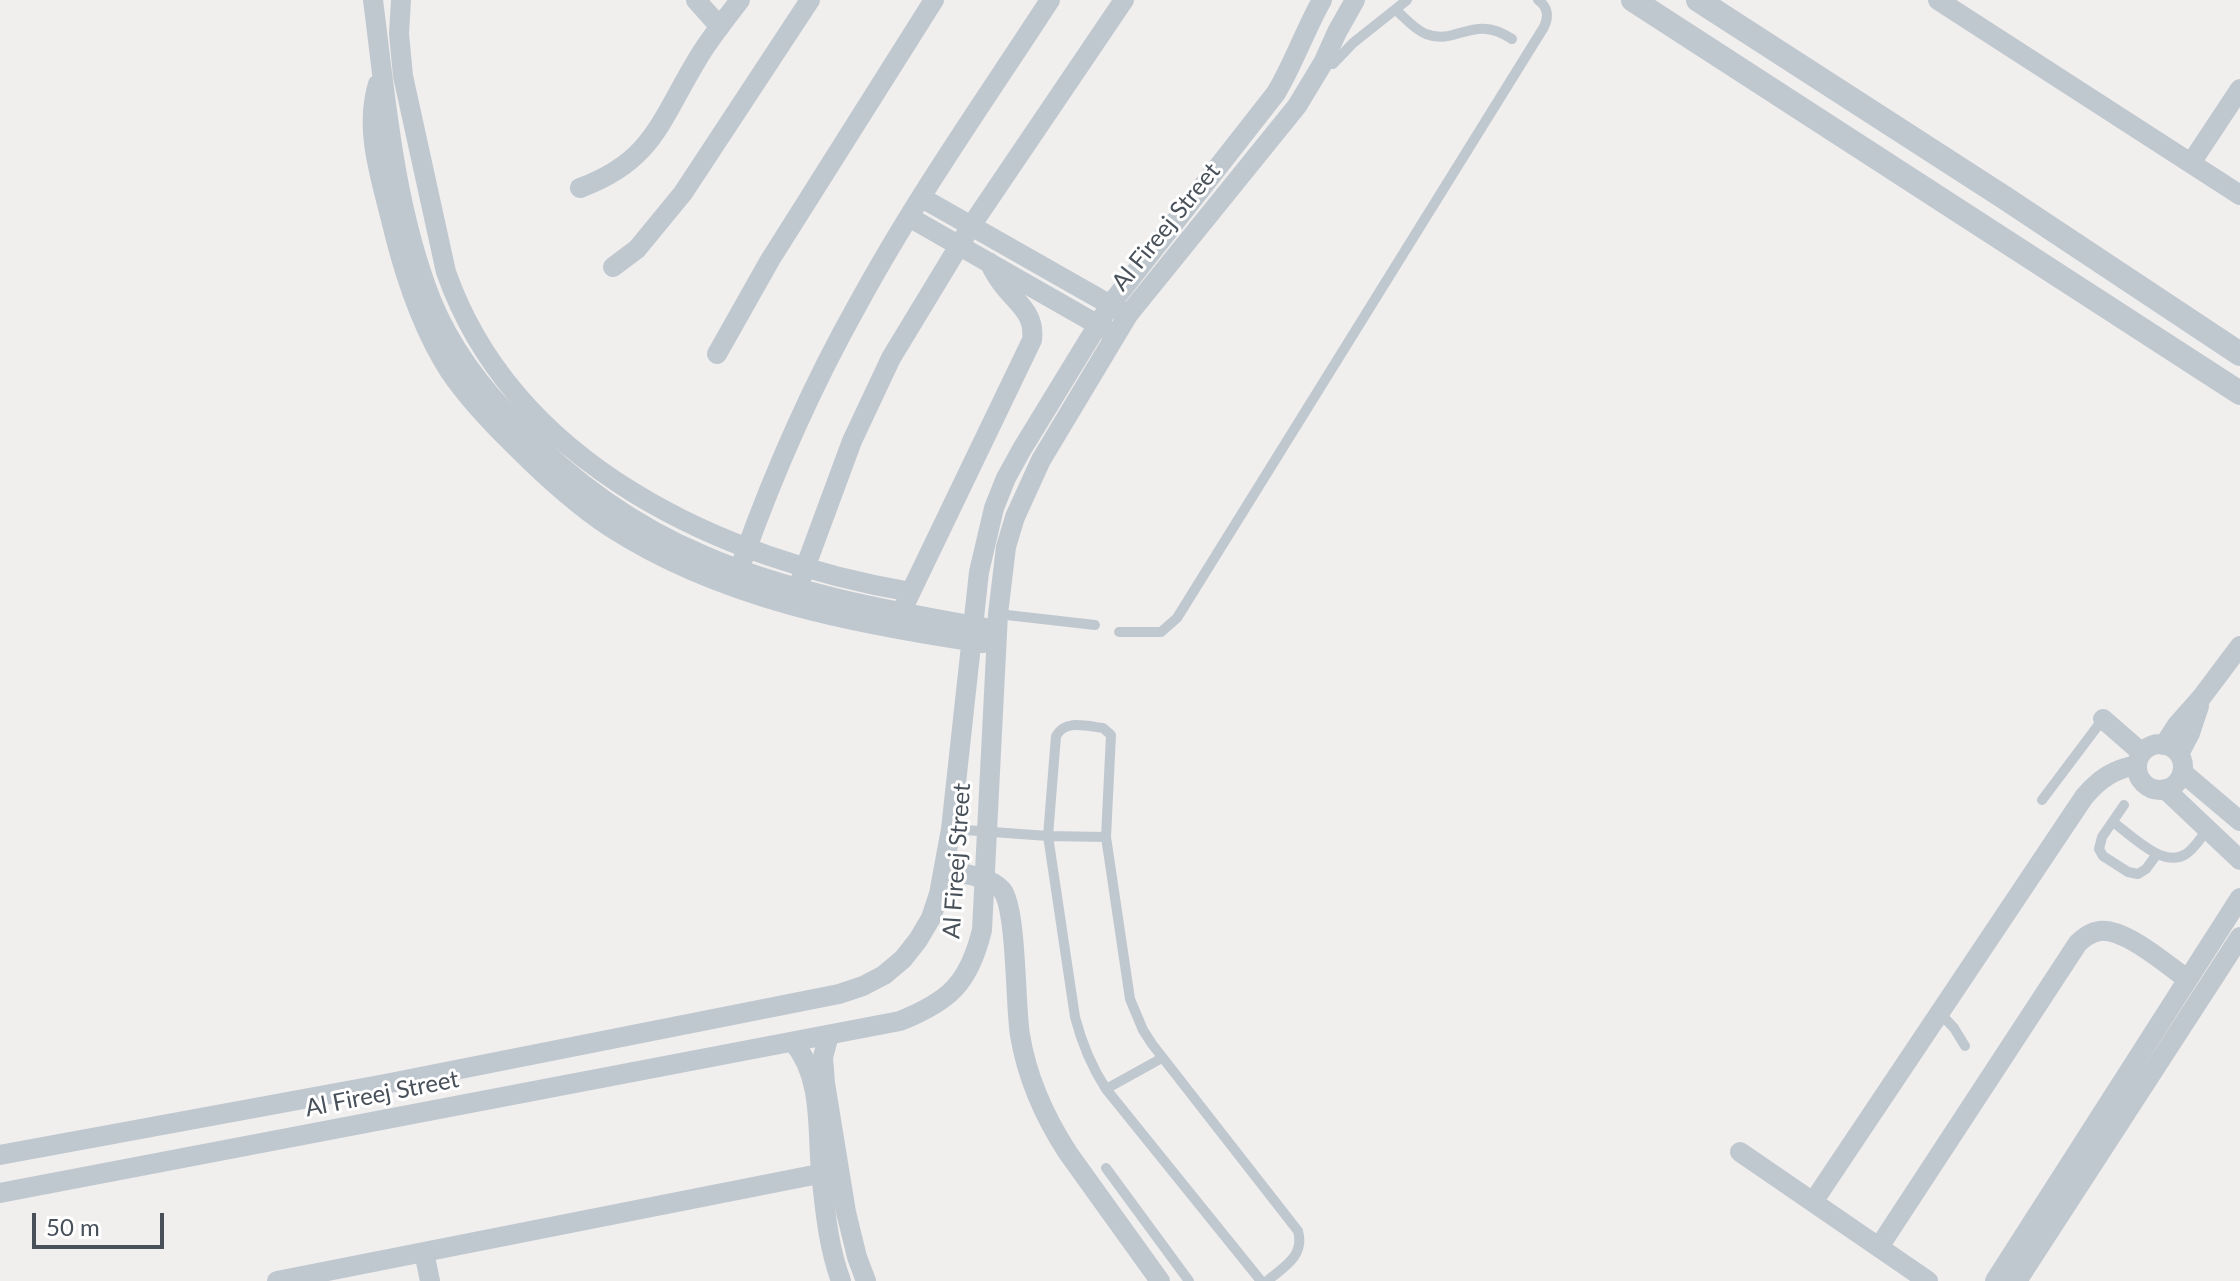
<!DOCTYPE html>
<style>
body{margin:0}
#map{position:relative;width:2240px;height:1281px;overflow:hidden;background:#f1eeee;font-family:Lato,sans-serif}
canvas{display:block}
.scale{position:absolute;left:32px;top:1213px;width:132px;height:36px;box-sizing:border-box;border:4px solid #48515a;border-top:0;padding-left:10px;font-size:24px;line-height:28px;white-space:nowrap;color:#48515a;-webkit-text-stroke:6px #fff;paint-order:stroke}
</style>
<div id="map">
<canvas width="2240" height="1281"></canvas>
<div class="scale">50 m</div>
</div>
<script>
const ctx = document.querySelector('canvas').getContext('2d');
ctx.lineJoin = 'round';
function stroke(path, color, width, dash) {
  ctx.strokeStyle = color;
  ctx.lineWidth = width;
  ctx.lineCap = dash ? 'butt' : 'round';
  ctx.setLineDash(dash || []);
  ctx.stroke(path);
}
function drawText(font, color, halo, rows, align = 'center') {
  ctx.font = font + ' Lato,sans-serif';
  ctx.lineWidth = 6;
  ctx.setLineDash([]);
  ctx.textBaseline = 'middle';
  ctx.strokeStyle = halo;
  ctx.fillStyle = color;
  for (const [text, x, y, turn = 0] of rows) {
    ctx.save();
    ctx.translate(x, y);
    ctx.rotate((+turn || 0) * Math.PI / 180);
    ctx.textAlign = isNaN(turn) ? turn : align;
    if (halo) ctx.strokeText(text, 0, 0);
    ctx.fillText(text, 0, 0);
    ctx.restore();
  }
}
stroke(new Path2D(`
 M1396,10C1405,18 1414,29 1426,34C1457,46 1473,13 1512,39
 M1323,63L1333,64L1353,43L1407,0
 M998,614L1095,625
 M1119,632H1161L1177,618L1544,27C1549,16 1548,7 1538,0
 M2042,800L2103,719
 M2124,805L2102,837L2099,849L2103,856L2128,872L2138,874L2146,869L2157,854
 M2113,822C2131,835 2163,869 2186,854C2195,848 2201,837 2208,829
 M951,829L1048,836L1106,837
 M1940,1013L1954,1028L1965,1046
 M1106,1089L1162,1058
 M1106,1168L1189,1281
 M1261,1281L1106,1089C1091,1066 1082,1044 1075,1017L1048,836L1056,736C1065,719 1087,726 1103,728L1111,735L1106,837L1130,999L1143,1030L1152,1044L1298,1231C1305,1256 1284,1267 1267,1281`), '#c0c8cf', 10);
stroke(new Path2D(`
 M373,0C386,101 394,206 432,302C452,350 482,389 518,425C571,481 634,526 705,556C793,594 892,611 986,628
 M401,0L399,34L403,76L446,272C514,465 722,560 911,592
 M696,0L720,27
 M1938,0L2240,195
 M378,84C363,132 383,184 394,232C406,280 423,330 450,372C469,400 493,425 518,449C546,477 577,505 610,527C721,599 855,624 983,643
 M2191,163L2240,89
 M580,188C653,161 660,121 697,60C709,39 725,20 740,0
 M922,198L1121,311
 M909,217L1107,330
 M613,267L637,249L683,193L810,0
 M717,354L770,260L934,0
 M743,559C774,472 813,384 858,304C915,199 985,100 1050,0
 M801,579L852,441L891,358L971,226L1124,0
 M905,604L1032,340C1035,316 1021,306 1007,290C1000,282 994,272 989,262
 M2103,719L2142,753
 M2137 767a23 23 0 1 1 46 0a23 23 0 1 1-46 0Z
 M2164,745L2177,725L2201,698L2240,646
 M2179,754L2190,733L2199,706
 M2182,772L2240,821
 M2165,789L2240,860
 M945,870C962,874 990,876 1002,890C1017,909 1015,1005 1020,1035C1027,1078 1044,1116 1068,1153L1160,1281
 M829,1035L823,1057L825,1083L846,1212L857,1257L866,1281
 M793,1042C823,1077 817,1128 821,1172C825,1209 828,1246 841,1281
 M1740,1152L1928,1281
 M0,1155L385,1084L839,994L863,986L884,975L903,959L918,940L931,918L939,894L951,829L979,572L994,508L1006,478L1022,449L1110,305L1276,93C1294,63 1305,30 1322,0
 M0,1193L900,1021C950,1001 969,983 982,930L998,614L1006,547L1015,517L1041,460L1128,315L1297,106L1323,63L1337,32L1355,0
 M1813,1202L2084,797C2099,779 2114,769 2137,765
 M1879,1247L2078,943C2085,937 2091,932 2100,931C2125,928 2167,965 2187,979
 M424,1252L430,1281
 M277,1281L839,1170
 M1995,1281L2240,898
 M2017,1281L2240,937`), '#c0c8cf', 20);
stroke(new Path2D(`
 M1633,0L2240,393
 M1698,0L2005,198L2240,354`), '#c0c8cf', 24);
drawText('24px', '#48515a', '#fff', [
 ["Al Fireej Street",1166,227,-51],
 ["Al Fireej Street",957,861,-86],
 ["Al Fireej Street",382,1094,-11]
]);
</script>
